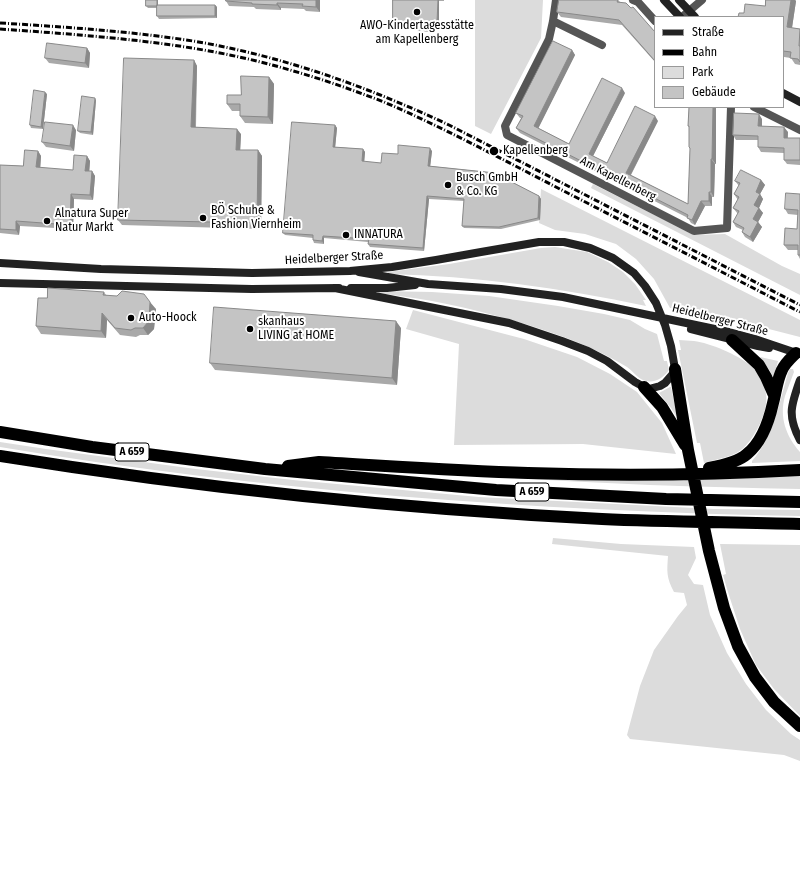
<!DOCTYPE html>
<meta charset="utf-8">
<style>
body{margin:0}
#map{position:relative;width:800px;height:869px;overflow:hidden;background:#fff;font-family:"Fira Sans Condensed",sans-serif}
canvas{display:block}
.legend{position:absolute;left:654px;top:16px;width:130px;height:92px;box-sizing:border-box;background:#fff;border:1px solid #999;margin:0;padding:5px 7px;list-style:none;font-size:12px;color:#000}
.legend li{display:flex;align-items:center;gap:8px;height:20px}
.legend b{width:20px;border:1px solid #999}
</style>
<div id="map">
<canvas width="800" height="869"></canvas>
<ul class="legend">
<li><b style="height:5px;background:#222"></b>Straße</li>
<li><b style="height:5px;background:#000"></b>Bahn</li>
<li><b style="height:11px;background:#dcdcdc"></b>Park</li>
<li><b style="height:11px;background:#c4c4c4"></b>Gebäude</li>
</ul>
</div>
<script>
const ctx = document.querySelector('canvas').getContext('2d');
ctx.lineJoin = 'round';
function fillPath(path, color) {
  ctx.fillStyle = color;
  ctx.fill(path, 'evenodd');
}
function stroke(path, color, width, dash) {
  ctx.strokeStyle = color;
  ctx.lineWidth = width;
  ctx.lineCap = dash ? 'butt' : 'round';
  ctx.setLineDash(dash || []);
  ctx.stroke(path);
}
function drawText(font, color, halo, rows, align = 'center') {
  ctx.font = font + ' "Fira Sans Condensed",sans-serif';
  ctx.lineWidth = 4;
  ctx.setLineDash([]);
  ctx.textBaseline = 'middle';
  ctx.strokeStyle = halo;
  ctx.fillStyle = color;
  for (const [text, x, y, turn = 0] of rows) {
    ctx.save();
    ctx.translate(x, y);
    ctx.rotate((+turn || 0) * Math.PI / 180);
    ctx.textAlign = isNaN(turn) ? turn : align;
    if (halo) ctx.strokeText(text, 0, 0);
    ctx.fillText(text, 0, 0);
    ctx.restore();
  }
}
fillPath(new Path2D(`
 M475,0H543L541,38L491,134L475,126Z
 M593,184L694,235L725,234L782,266L800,274V295L591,188Z
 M541,189L800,320V337L722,317L670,308L654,279L636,259L616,244L585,234L555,230L539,223Z
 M555,247L587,252L608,262L623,272L635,284L646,300H643L646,306C561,288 475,276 388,274V272L449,264L541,248Z
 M378,291L432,292L489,296L558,306L604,314L630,320L645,329L657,334L664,361H667L669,370C664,377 656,383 646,381C639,380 633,371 627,367C614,359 600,352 586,346C578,342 569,339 561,336C519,321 475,309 432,301C414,298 396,295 378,293Z
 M413,310L524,339L577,357L610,374L637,392L662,423L676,454L583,444L454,445L459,344L406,329Z
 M679,340C684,340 689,341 694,341C710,343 738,355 750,365C758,372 765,384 766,394C769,411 754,440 741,450C731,458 715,459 704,463L700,443H697L678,350H681Z
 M760,357L778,361L774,377H773L770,371Z
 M790,369H793L794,372C791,380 788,388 785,396C779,417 786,436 800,452V461L752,463V461C773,437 779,404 788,373Z
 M670,387H671L677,416H676L671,408L659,393Z
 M0,442L46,449L196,469L293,480L479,497L714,509L800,510V516C532,511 264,491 0,447Z
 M800,475V489C700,487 600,484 499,477Z
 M553,538L621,544L694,547L696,558L688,575L694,584L703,585L710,615L727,653L746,684L766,710L791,734L800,740V761L784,755L630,739L627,735L640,686L654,650L678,616L687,605L684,593L674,592C666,577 667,571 668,556L552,544Z
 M720,544L800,545V716L774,689L756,665L740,629L727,589L723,575L726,574Z`), '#dcdcdc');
stroke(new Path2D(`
 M556,0L553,21L549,39L505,126L507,135L694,231L727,228L729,167L731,107
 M633,0L638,2L655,21
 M682,17L702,0
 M553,21L602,45
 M754,107L800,130`), '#555', 8);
stroke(new Path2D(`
 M664,0L680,17
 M679,0L695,17
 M783,93L800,102
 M0,263L101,269L252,273L350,271L392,267L436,260L481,252L539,242H564L590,248L613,258L634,273L645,286L656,303L665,325L671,346L675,369L672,375L665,383L660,386L649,389L644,387L635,382L607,361L588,351L562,341L509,323L335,288
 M359,272L428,284L501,289L563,297L729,332L755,339L799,354
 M0,283L252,289L339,288
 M351,288H387L415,285
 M691,329L758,346L769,348
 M800,380C791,405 787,416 800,440`), '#222', 8);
stroke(new Path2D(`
 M732,340L759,365L766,377L774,395
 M675,369L688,450L709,551L724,608L738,646L755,677L774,702L800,726
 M644,387L662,407L685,445
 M0,432L92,447L265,469L496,490L666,499L800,502
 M0,456C199,488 400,509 602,519C668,522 734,522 800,524
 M288,466L319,462C389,466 458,471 528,473C618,476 710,475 800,470
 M709,468C720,466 738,462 747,454C762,442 769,421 773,403C776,392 777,380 782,370C785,363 791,358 796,353`), '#000', 12);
stroke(new Path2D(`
 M0,23C65,27 129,31 193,41C283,56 368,87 449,125L800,305
 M0,29C97,36 196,42 290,70C322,79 353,90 384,102C442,127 498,157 554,186C636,228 718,270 800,312`), '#000', 3, [6, 2, 1, 2]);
fillPath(new Path2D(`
 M146,0H158V5H215L217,7V18L159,19L157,16V8H148L146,6Z
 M320,0V12L306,11L304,9L281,8V10L256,9L254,7L229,6L226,1Z
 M393,0H444V1H439V24H430V32L417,31L416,29L405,28L403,25L394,24L393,22Z
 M559,0H618L620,2L631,8L655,32V62L622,25L561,17L557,12Z
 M766,0H795L796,1L792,28L800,29V65L795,64L791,58L784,57L783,56V17L744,13L765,6Z
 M87,48L90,53L89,68L49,63L45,58Z
 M572,50L575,55L538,128L569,144L625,93L593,156L607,163L658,121L631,175L688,204L690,149L689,147V127L688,126L689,107H716V164H715L714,197H712V206H705L695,225L691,223L688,218L520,133L516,128L521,118H520L516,113Z
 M194,60L197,66L196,127L241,134L240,150H258L262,156L261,229L122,225L118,220Z
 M269,77L274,84L273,124L245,123L240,116V111H232L227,104Z
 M47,94L43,129L31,128L30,125Z
 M96,100L93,135L80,133L78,131Z
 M762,119V126L788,132V138H800V165L787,164L784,160V153L761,152L758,147V140H736L733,135Z
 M335,125L337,128L335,147L363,149L365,152L364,162L381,163L398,154L432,151L430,166L505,174L507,177L506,179L539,196L541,199L540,220L501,229L464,228L462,226L464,201L429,199L424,251L370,247L368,244V242L324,238V244L314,243L313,240V238L285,235L283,233Z
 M76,130L74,151L46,147L42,142Z
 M38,151L41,156L40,168L73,170L87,156L90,161L89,171H92L95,176L93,200L74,199L73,229L20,226L19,235L0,233V165L23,166Z
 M761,180L765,185L760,194L763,199L759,208L763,213L758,222L762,227L753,242L745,237L742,232L743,230L736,227L733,222L738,214L733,208L738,200L734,194L739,186L735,181Z
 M800,194V259L798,255V250H788L784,245L797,229L798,215L788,214L785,209Z
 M104,292L106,295L156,309L154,329L148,335H140L136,337L120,335L107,320L106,338L41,334L36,326L47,298Z
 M401,328L397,385L215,370L210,363Z`), '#a9a9a9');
fillPath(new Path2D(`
 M157,0H158V8L157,6Z
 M316,0H320V12L316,7Z
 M438,0H439V24L437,22Z
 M791,0H795L796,1L791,34L787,27Z
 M277,3L281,8V10L277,5Z
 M215,5L217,7V18L215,16Z
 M428,21L430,24V32L428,29Z
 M87,48L90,53L89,68L85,63Z
 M572,50L575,55L537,131L534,126Z
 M194,60L197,66L195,133L191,127Z
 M269,77L274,84L273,124L268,117Z
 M622,88L625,93L592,158L589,154Z
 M45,92L47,94L43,129L41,127Z
 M95,98L96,100L93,135L91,132Z
 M713,107H716V164L712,159Z
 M759,114L762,119V131L758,126Z
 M655,116L658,121L629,178L626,173Z
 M73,125L76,130L74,151L70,146Z
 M335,125L337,128L335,149L333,147Z
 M784,127L788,132L787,143L784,138Z
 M237,129L241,134L240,155L236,150Z
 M430,148L432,151L430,168L428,166Z
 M363,149L365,152L364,164L362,161Z
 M258,150L262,156L261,229L257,223Z
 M38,151L41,156L40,172L36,167Z
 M87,156L90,161L89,176L85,171Z
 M711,159L715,164L714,197L711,192Z
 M92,171L95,176L93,200L90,195Z
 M505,174L507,177L506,180L504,178Z
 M761,180L765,185L760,194L763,199L758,210L754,205L756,192Z
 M709,192L712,197V206L709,201Z
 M71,194L74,199L73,229L70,225Z
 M427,196L429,199L424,251L423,248Z
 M539,196L541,199L540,220L538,218Z
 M701,201L705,206L695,225L692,220Z
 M759,208L763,213L757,224L753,219Z
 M16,221L20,226L19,235L16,230Z
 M758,222L762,227L753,242L750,237Z
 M323,236L324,238V244L322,241Z
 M150,302L156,309L154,329L148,335L143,328Z
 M102,313L107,320L106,338L101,331Z
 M396,321L401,328L397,385L392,378Z`), '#898989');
const building = new Path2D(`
 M146,0H157V6H146Z
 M226,0H316V7L302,6L303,4L277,3V5L252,4V3L226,1Z
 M393,0H438L437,22L428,21V29H416V26H403V22H393Z
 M559,0H618L617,2L626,3L631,8L633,7L655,32V61L619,20L557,12Z
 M766,0H791L787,27L800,29L799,46H800V62L798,59L790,58L791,52L783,51V17H738L739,13H744L745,4L765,6Z
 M157,5H215V16H157Z
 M553,41L572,50L534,126L569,144L602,78L622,88L589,154L607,163L635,106L655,116L626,173L688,204L690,148L689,147V126H688L689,107H713L712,159H711V192H709V201H701L692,220L687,218L688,215L516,128L523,116L516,113Z
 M47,43L87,48L85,63L45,58Z
 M124,58L194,60L191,127L237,129L236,150H258L257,223L118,220Z
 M241,76L269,77L268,117L240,116V104H227V95H241Z
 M34,90L45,92L41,127L30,125Z
 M82,96L95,98L91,132L78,131Z
 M734,113L759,114L758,126L784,127V138H800V160H784V148L758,147V136L733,135Z
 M45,122L73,125L70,146L42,142Z
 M292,122L335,125L333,147L363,149L362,161L381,163L382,153L398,154V145L430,148L428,166L505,174L504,178L539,196L538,218L499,227L462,226L464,199L427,196L423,248L368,244L369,239L323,236L322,241L313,240V235L283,233Z
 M25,150L38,151L36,167L73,170L74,155L87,156L85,171H92L90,195L71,194L70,225L16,221V230L0,229V165L23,166Z
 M741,170L761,180L756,192L760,194L754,205L759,208L753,219L758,222L750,237L742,232L744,228L733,222L739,211L733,208L739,197L734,194L740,183L735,181Z
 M786,193L800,194V255H798V245H784L785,228L797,229L798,210L785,209Z
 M48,288L104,292L103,295L117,296L122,291L144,294L150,302L149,321L143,328H135L131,330L115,328L102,313L101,331L36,326L38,298H47Z
 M214,307L396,321L392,378L210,363Z`);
fillPath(building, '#c4c4c4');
stroke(building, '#898989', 1);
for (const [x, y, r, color] of [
 [417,12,4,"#000"],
 [494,151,5,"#000"],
 [448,185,4,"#000"],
 [203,218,4,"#000"],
 [47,221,4,"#000"],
 [346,235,4,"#000"],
 [131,318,4,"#000"],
 [250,329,4,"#000"]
]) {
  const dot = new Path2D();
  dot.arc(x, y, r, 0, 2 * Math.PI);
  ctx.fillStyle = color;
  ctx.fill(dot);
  stroke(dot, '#fff', 1.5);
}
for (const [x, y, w] of [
 [132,452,34],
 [532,492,34]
]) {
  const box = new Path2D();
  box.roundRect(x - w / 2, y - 9, w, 18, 3);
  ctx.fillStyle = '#fff';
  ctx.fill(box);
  stroke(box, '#000', 1);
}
drawText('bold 11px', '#000', null, [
 ["A 659",132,452],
 ["A 659",532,492]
]);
drawText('12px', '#000', '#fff', [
 ["AWO-Kindertagesstätte",417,26,"center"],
 ["am Kapellenberg",417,40,"center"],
 ["Kapellenberg",503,151],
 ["Busch GmbH",456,178],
 ["& Co. KG",456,192],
 ["BÖ Schuhe &",211,211],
 ["Fashion Viernheim",211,225],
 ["Alnatura Super",55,214],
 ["Natur Markt",55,228],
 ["INNATURA",354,235],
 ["Auto-Hoock",139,318],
 ["skanhaus",258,322],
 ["LIVING at HOME",258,336]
], 'left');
drawText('12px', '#000', '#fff', [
 ["Am Kapellenberg",618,179,27],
 ["Heidelberger Straße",334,258,-3],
 ["Heidelberger Straße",720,320,14]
]);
</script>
